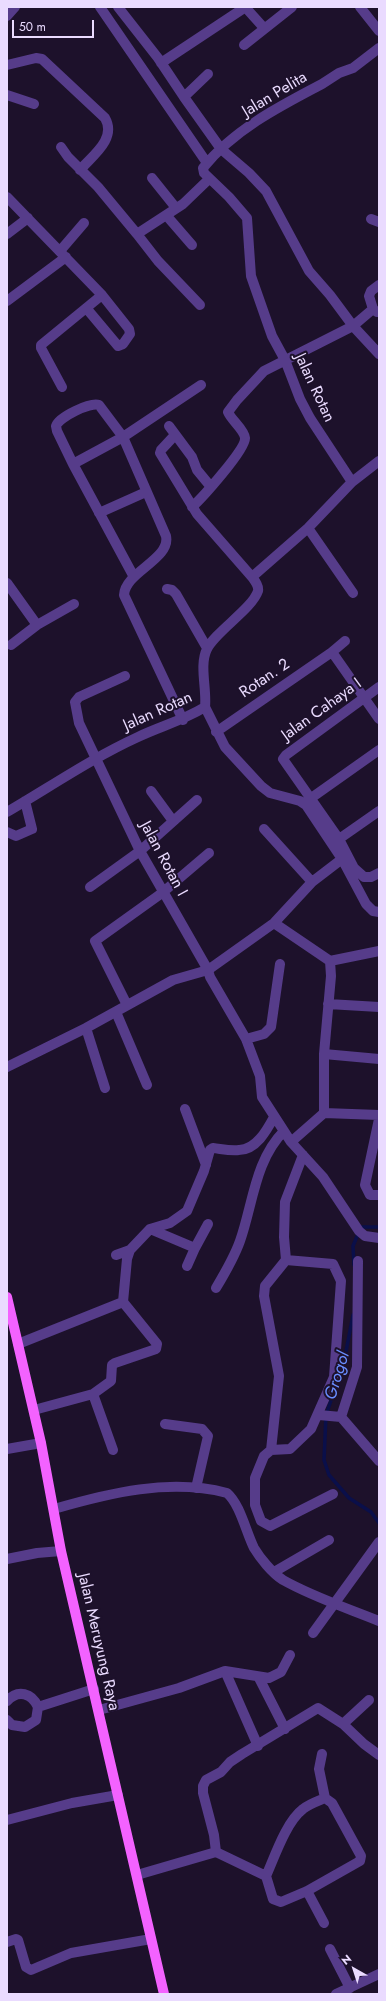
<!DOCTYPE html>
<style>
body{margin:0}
#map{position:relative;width:386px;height:2001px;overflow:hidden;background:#1d112b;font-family:Jost,sans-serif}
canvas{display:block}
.frame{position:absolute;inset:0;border:8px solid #eadbff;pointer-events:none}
.north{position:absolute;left:334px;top:1949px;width:40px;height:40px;-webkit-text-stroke:3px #1d112b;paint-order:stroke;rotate:321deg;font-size:11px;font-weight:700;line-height:16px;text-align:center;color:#eadbff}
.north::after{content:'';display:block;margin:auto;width:14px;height:18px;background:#eadbff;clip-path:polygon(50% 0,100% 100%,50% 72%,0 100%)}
.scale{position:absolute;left:12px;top:20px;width:82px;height:18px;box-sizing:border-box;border:2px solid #eadbff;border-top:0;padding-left:5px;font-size:12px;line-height:14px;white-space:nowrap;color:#eadbff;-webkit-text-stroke:3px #1d112b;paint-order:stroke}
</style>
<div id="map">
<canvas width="386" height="2001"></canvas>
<div class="frame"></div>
<div class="north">N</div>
<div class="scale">50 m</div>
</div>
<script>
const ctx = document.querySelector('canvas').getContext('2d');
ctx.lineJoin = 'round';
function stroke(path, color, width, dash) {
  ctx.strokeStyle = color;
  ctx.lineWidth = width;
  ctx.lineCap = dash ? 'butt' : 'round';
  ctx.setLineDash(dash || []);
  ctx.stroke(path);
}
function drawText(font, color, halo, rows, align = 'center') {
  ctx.font = font + ' Jost,sans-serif';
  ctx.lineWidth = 4;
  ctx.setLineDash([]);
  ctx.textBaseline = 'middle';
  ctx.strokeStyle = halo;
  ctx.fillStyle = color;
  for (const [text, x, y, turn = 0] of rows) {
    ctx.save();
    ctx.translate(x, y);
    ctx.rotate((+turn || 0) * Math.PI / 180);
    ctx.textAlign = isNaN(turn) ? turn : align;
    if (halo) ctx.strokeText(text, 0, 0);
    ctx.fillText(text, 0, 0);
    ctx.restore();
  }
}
stroke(new Path2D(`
 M354,1265L353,1246L361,1227H379
 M353,1315L344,1362L326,1415L324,1460L329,1475L349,1498L371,1512L379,1523`), '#0a0f4a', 3.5);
stroke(new Path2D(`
 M100,7L207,163
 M118,7L158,58L184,97
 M360,7L379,31
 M7,16L15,7
 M244,45L292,7
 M161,63L244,8H246L264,28
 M7,65L36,58L42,59L105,118C117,139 92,156 80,170
 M208,74L184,97L221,149L249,173L266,191L309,271L330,295L353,326L379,354
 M7,95L34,104
 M61,147L68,157L98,187L137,234L183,204L209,179
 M152,178L176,208
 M7,197L102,295L129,329L130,334L123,344L118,346L87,309
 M166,215L192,245
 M371,219L379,222
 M7,234L28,218
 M137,234L158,261L200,305
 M60,251L84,223
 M7,301L66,257
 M377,312L373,309L369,296L371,291L379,285
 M62,387L41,348V345L102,295
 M169,426L192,457L197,470L211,487
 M175,435L161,450L160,453L197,514L252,577C255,581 259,586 258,591C252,609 215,632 207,649C199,665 207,689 205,707
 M73,464L123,437L201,385
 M352,482L379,461
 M192,507C202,498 246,449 245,438C244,429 231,420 228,412L237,400L264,371L353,326L373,309
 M99,513L146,492
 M308,528L353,593
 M134,577L73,464L57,431L56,426C59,417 90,402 99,405L123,437L166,536C171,559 125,572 124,595L183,720
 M252,577L308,528L352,482L310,418L300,399L285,360L272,336L251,276L247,218L229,197L204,173L203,168C233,130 280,106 322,84L339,73L353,68L379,48
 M7,583L37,625L74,604
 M167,589L172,590L176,594L207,648
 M11,645L37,625
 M332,652L345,641
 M125,676L79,697L75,702L79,723L140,851L208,970L210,977L246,1039L260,1076L262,1097L291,1142L323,1177L359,1231L365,1236L379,1238
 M379,687L286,755L283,759L339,839L354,868L364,877H371L379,873
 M216,732L332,652L379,719
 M151,791L173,821
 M311,797L314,796L379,750
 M7,812C50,787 92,758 138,737C161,726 182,721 205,707L225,747L261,786L270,793L300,801L306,805L342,859L366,904L373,911L379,912
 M264,829L312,882
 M7,832L16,836L32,829L25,801
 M339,839L379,811
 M90,887L140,851L197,800
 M274,923L330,961L331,976L324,1054V1113
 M330,961L379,951
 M328,1004L379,1007
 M127,1005L95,941L162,893L209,853
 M116,1012L147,1085
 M86,1028L105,1088
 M246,1039L264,1034L271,1027L280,964
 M324,1054L379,1059
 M7,1067L86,1028L173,980L208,970L274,923L312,882L342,859
 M185,1109L206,1165
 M379,1119L365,1185L370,1195H379
 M291,1142L324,1113L379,1115
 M150,1229L195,1248L208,1224
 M116,1255L130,1250
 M286,1260L333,1264L341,1281L334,1377L311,1429L290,1449L271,1450L264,1456L255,1478V1505L261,1521L270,1526L333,1494
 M187,1266L195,1248
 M216,1288C225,1273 234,1258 240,1241C253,1204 255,1160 284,1131
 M123,1302L127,1259L130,1250L150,1229L170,1223L187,1211L204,1171L210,1150L213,1148C222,1149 230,1151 239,1150C256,1150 267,1130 274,1117
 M18,1344L123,1302
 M93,1394L113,1450
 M34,1410L93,1394L111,1381L112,1365L115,1363L156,1349L157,1344L123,1302
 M319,1415L341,1417
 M341,1417L357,1367L358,1261
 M341,1417L379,1461
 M165,1424L202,1429L208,1436L196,1488
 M7,1449L41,1443
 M271,1450L279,1376L264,1296L265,1286L286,1260L284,1237L285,1202L303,1155
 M54,1509C109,1493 170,1478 227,1493C240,1504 246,1532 254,1548C260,1558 272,1573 283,1580C313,1597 347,1608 379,1621
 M7,1559L37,1553L61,1551
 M274,1572L329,1540
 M313,1633L379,1542
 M225,1671L258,1746
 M259,1678L285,1729
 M7,1701C18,1689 32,1693 38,1707L36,1720L25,1727L12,1725L7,1720
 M38,1707L94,1689
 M99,1710L179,1688L225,1671L269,1678L281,1672L290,1655
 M343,1724L364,1744L379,1755
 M322,1754L319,1769L325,1798
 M7,1820L72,1803L118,1795
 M216,1852L214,1835L203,1793V1786L206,1780L221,1772L230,1762L242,1754L318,1708L343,1724L369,1700
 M137,1875L216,1852L266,1876L273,1899L281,1902L307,1891L360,1861L361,1856L332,1803L325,1798C318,1801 309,1804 303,1809C286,1822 275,1856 266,1876
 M307,1891L324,1923
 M7,1942L16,1939L18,1940L26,1967L31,1970L71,1953L151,1939
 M330,1949L350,1988
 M336,1994L379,1974`), '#563c8a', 10);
stroke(new Path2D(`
 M7,1297L41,1443L61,1551L164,1994`), '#f362ff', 10);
drawText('16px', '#eadbff', '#1d112b', [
 ["Jalan Pelita",275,95,-31],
 ["Jalan Rotan",314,388,65],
 ["Rotan. 2",265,679,-34],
 ["Jalan Cahaya I",322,710,-36],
 ["Jalan Rotan",158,712,-24],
 ["Jalan Rotan I",163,859,62],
 ["Jalan Meruyung Raya",98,1642,77]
]);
drawText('italic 17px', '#698dff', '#1d112b', [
 ["Grogol",338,1376,-73]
]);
</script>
